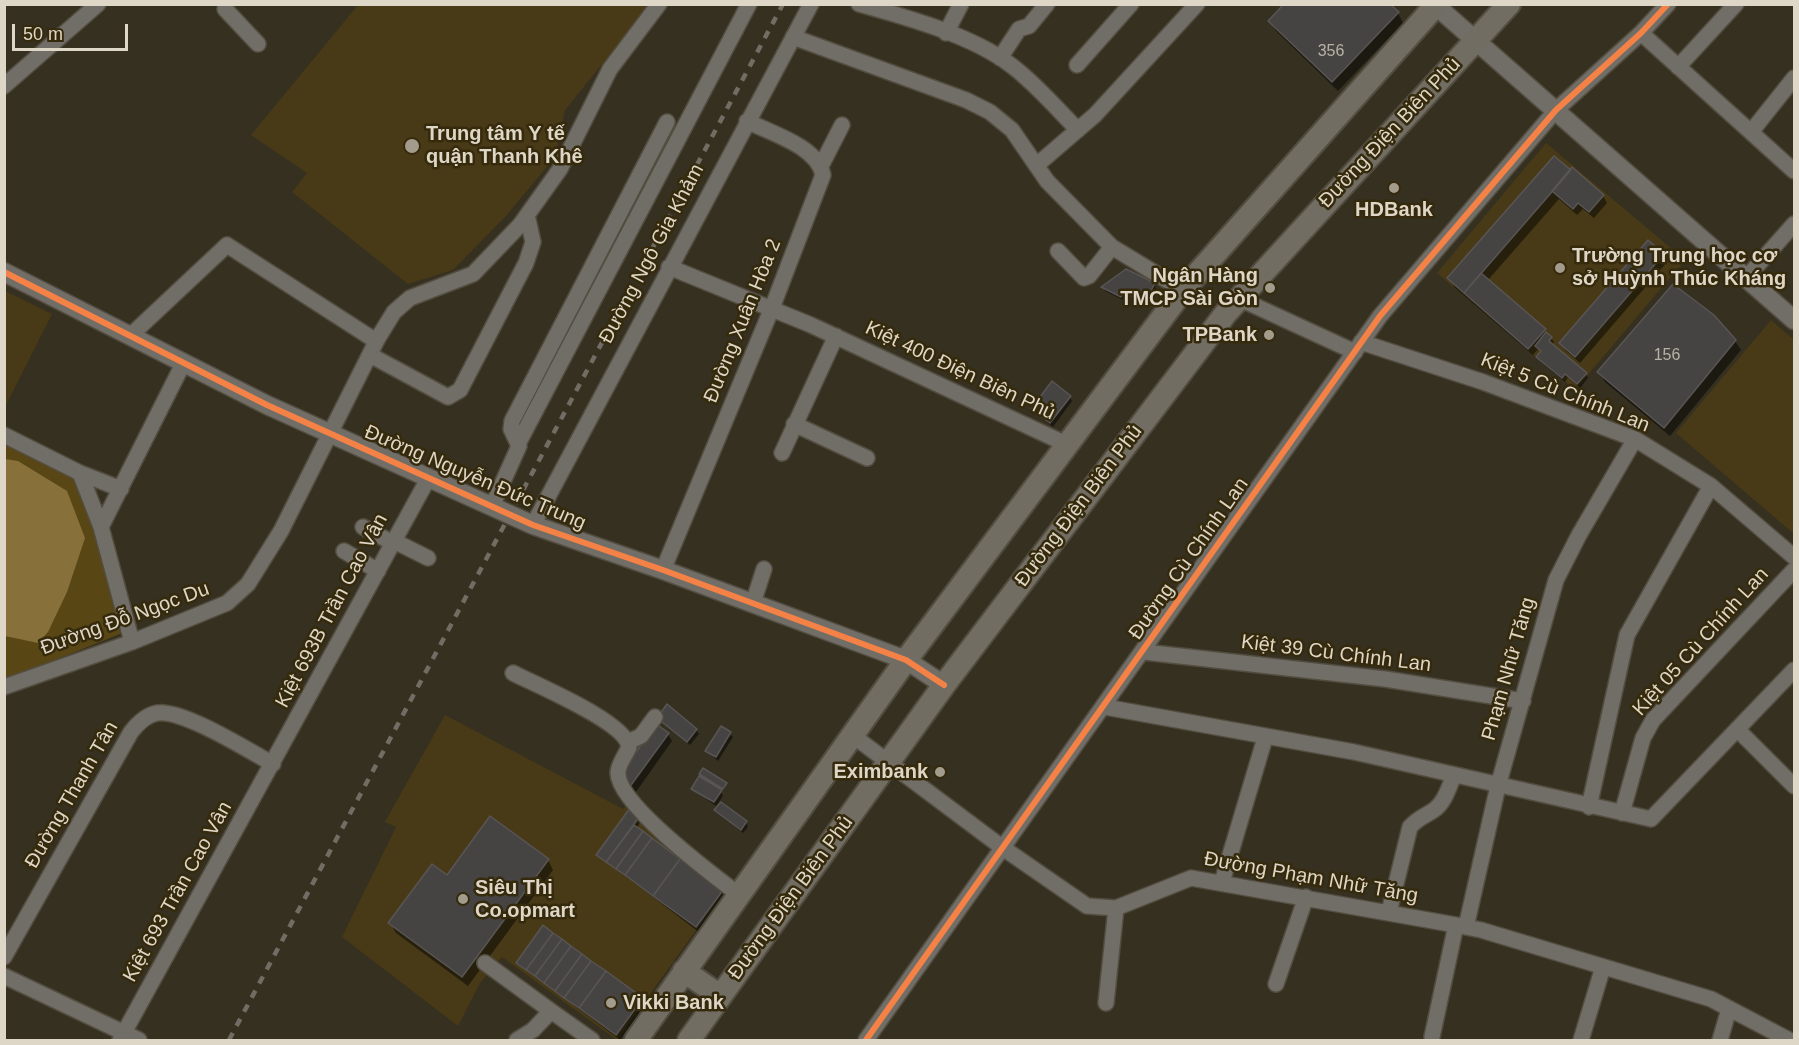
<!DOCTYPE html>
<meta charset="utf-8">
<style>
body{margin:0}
#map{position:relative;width:1799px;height:1045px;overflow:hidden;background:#363020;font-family:Helvetica,sans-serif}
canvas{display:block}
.frame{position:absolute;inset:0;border:6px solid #ded6c6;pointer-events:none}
.scale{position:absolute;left:12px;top:24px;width:116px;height:27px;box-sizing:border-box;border:3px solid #ded6c6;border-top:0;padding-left:8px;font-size:18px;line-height:21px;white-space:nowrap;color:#ded6c6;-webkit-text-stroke:4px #362a0c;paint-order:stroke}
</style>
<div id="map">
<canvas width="1799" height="1045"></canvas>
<div class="frame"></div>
<div class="scale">50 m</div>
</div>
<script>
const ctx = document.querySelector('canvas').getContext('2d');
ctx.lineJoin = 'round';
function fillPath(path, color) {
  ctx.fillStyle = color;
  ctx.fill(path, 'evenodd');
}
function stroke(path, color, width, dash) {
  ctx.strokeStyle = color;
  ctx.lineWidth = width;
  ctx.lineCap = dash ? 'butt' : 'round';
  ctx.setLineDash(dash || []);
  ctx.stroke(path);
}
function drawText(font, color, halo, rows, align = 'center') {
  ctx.font = font + ' Helvetica,sans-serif';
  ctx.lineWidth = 5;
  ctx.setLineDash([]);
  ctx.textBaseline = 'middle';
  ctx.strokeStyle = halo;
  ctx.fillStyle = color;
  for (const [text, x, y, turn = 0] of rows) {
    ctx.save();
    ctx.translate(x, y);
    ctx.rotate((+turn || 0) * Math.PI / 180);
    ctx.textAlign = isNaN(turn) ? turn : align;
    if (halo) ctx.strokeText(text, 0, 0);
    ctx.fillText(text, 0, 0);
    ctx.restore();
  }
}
fillPath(new Path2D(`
 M358,5H650L565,110L555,157L505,217L453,270L408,284L292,192L307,173L251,135Z
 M1546,143L1685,260L1575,390L1437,273Z
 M5,291L52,314L5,407Z
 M1771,320L1794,340V534L1676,433Z
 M445,715L623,809L628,804L642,815L638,821L725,890L617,1040L502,957L480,983L458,1026L342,937L396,827L385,822Z`), '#483a17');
fillPath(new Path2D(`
 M5,443C23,451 48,456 65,467C97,488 115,590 124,627L120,634L5,680Z`), '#594615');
fillPath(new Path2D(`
 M5,459L18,461L67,491L85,538L67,592L48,632L38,643L5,636Z`), '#877039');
fillPath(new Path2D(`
 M1398,13L1403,23L1338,91L1276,31L1270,22Z
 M1554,158L1603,196L1607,203L1594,218L1583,209L1577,215L1559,199L1488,280L1544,330L1554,342L1552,345L1586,374L1588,378L1580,388L1568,377L1565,382L1541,362L1538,357L1542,353L1538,349L1533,355L1455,288L1449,278Z
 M1663,255L1667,262L1580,363L1565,350L1561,343Z
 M1154,284L1156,289L1148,306L1126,295L1123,300L1105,291L1103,287Z
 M1735,341L1741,350L1670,436L1605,382L1599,372Z
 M1070,397L1072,401L1053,427L1032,409Z
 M658,718L696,730L699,734L690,745Z
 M722,728L733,737L718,761L707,751Z
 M668,734L672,741L631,799L619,790Z
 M701,774L726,785L724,790L718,786L723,796L716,806L693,789L712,783Z
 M630,810L641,821L636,829L722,891L726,898L700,933L598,855Z
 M716,810L746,822L748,827L743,833Z
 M548,860L553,870L468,986L396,933L390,923L447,877Z
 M518,963L641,999L646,1006L620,1040Z`), '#0007');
const building = new Path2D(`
 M1284,4H1390L1399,12L1332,82L1268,21Z
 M1554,156L1571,170L1464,293L1447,278Z
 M1572,167L1604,195L1589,212L1578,203L1573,209L1552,191Z
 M1648,240L1664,254L1575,357L1559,343Z
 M1126,269L1155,283L1145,303L1123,292L1121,297L1101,287Z
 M1481,273L1546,329L1528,349L1464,293Z
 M1673,284L1714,315L1736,340L1664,428L1597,372Z
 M1546,332L1552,337L1549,341L1587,373L1577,384L1565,374L1562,378L1536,357L1541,351L1535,346Z
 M1052,381L1071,396L1050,423L1031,409Z
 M667,704L697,729L687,742L657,718Z
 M656,724L669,733L626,792L614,783Z
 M721,726L731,732L716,757L705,751Z
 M703,768L727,783L723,789L699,774Z
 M699,776L722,790L714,802L691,789Z
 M721,802L747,821L741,830L714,810Z
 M630,808L640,816L606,862L596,855Z
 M490,816L549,859L462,977L388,923L432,864L447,875Z
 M634,825L643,831L616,869L606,862Z
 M643,831L652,838L625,875L616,869Z
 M652,838L680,859L653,896L625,875Z
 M680,859L723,890L696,927L653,896Z
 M543,925L553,933L526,970L516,963Z
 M553,933L562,939L535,976L526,970Z
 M562,939L571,946L544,983L535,976Z
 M571,946L582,954L555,991L544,983Z
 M582,954L591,961L564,998L555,991Z
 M591,961L606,971L579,1008L564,998Z
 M606,971L643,998L616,1035L579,1008Z`);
fillPath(building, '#464443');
stroke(building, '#585554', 1.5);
const minor = new Path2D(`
 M859,4C906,17 974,36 1012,66C1036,84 1057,109 1078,130
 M225,9L258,44
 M946,33L961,4
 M1641,33L1794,171
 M793,37L966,100L990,112L1012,130L1047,181L1112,247L1183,290
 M1000,58L1019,29L1029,26L1047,4
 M1077,65L1131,4
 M1678,67L1736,4
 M4,86L98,4
 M1751,132L1794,78
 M1038,164L1095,115L1197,4
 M821,166L842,125
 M1058,251L1084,278L1089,276L1112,247
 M669,267L811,325L1066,444
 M1747,277L1794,224
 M1238,298L1355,352
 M130,336L227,245L376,341
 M1361,342L1483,382L1635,439L1711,486L1794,557
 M370,355L448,397L460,390L526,263L533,242L527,215
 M794,424L867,458
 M4,435L80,473L101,527L132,642
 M519,442L749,4
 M782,453L836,336
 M80,473L121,489
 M492,506L519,446L511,429L512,421L667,122
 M533,525L811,4
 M101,527L183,364
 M363,527L393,543
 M394,541L428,558
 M344,551L378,571
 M663,570L772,308L823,175C817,146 772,134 747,121
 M753,603L764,569
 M1144,652L1385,679L1523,701
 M513,673C536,685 626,722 629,747C626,755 618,764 618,773C618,804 713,875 738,894
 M4,687L132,642L227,603L248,584L281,531L378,338L394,312L410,298L473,274L520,225L560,169L610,69L659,4
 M1105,707L1354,752L1651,819L1794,670
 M1737,729L1794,786
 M852,735L1003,848L1087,906L1116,908L1191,878L1456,925L1481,930L1711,999L1789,1040
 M628,742L641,736L655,717
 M1589,807L1627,635L1711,486
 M1622,813L1643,738L1653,720L1794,570
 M1222,882L1265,738
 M1389,912L1410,827C1418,818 1425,816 1434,810C1445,802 1449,787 1454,775
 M1466,927L1498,786L1556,580L1579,535L1635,439
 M4,957L131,732C138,723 146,715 157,713C183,709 249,751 273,764
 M485,963L551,1011
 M4,976L139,1040
 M1276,984L1306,897
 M1106,1003L1116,908
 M1432,1037L1456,925
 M120,1040L428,479
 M517,1040L533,1030L551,1011L592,1040
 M866,1040L1380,316L1556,110L1641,33L1668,4
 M1581,1040L1603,967
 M1720,1040L1729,1009`);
const tertiary = new Path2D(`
 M1434,4L1794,320
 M4,272L267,405L533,525L663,570L906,660L944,685`);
const primary = new Path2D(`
 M684,971L720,996
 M636,1040L906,660L1183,290L1437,4
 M689,1040L944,685L1226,313L1509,4`);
stroke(minor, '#534d40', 18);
stroke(tertiary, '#534d40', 21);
stroke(primary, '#534d40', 26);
stroke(minor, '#716e68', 15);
stroke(tertiary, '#716e68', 18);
stroke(primary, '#726d63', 22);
stroke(new Path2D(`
 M229,1040L783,4`), '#726d64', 4.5, [8, 8]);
stroke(new Path2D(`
 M4,272L267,405L533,525L663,570L906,660L944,685
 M866,1040L1380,316L1556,110L1641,33L1668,4`), '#f48246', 6);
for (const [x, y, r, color] of [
 [412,146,8,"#a39c8c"],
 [1394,188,6,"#a39c8c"],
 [1560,268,6,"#a39c8c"],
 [1270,288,6,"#a39c8c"],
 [1269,335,6,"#a39c8c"],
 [940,772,6,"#a39c8c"],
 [463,899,6,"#a39c8c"],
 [611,1003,6,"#a39c8c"]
]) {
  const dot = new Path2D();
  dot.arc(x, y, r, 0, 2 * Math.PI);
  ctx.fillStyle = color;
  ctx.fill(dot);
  stroke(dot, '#362a0c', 2);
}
drawText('16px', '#b8b2a5', null, [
 ["356",1331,52],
 ["156",1667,356]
]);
drawText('20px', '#ded6c6', '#362a0c', [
 ["Đường Điện Biên Phủ",1390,133,-47],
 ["Đường Ngô Gia Khảm",652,254,-62],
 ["Đường Xuân Hòa 2",743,321,-68],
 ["Kiệt 400 Điện Biên Phủ",960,371,25],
 ["Kiệt 5 Cù Chính Lan",1565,393,22],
 ["Đường Nguyễn Đức Trung",475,478,23],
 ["Đường Điện Biên Phủ",1079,506,-53],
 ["Đường Cù Chính Lan",1189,559,-55],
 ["Kiệt 693B Trần Cao Vân",332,611,-62],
 ["Đường Đỗ Ngọc Du",125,619,-20],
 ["Kiệt 05 Cù Chính Lan",1701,642,-48],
 ["Kiệt 39 Cù Chính Lan",1336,654,7],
 ["Phạm Nhữ Tăng",1509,669,-74],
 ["Đường Thanh Tân",72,795,-60],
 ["Đường Phạm Nhữ Tăng",1311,878,10],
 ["Kiệt 693 Trần Cao Vân",178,892,-61],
 ["Đường Điện Biên Phủ",791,898,-54]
]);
drawText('bold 20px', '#ded6c6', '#362a0c', [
 ["Trung tâm Y tế",426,134],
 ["quận Thanh Khê",426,157],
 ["HDBank",1394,210,"center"],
 ["Trường Trung học cơ",1572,256],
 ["sở Huỳnh Thúc Kháng",1572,279],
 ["Ngân Hàng",1258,276,"right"],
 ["TMCP Sài Gòn",1258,299,"right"],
 ["TPBank",1257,335,"right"],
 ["Eximbank",928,772,"right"],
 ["Siêu Thị",475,888],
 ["Co.opmart",475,911],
 ["Vikki Bank",623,1003]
], 'left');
</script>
